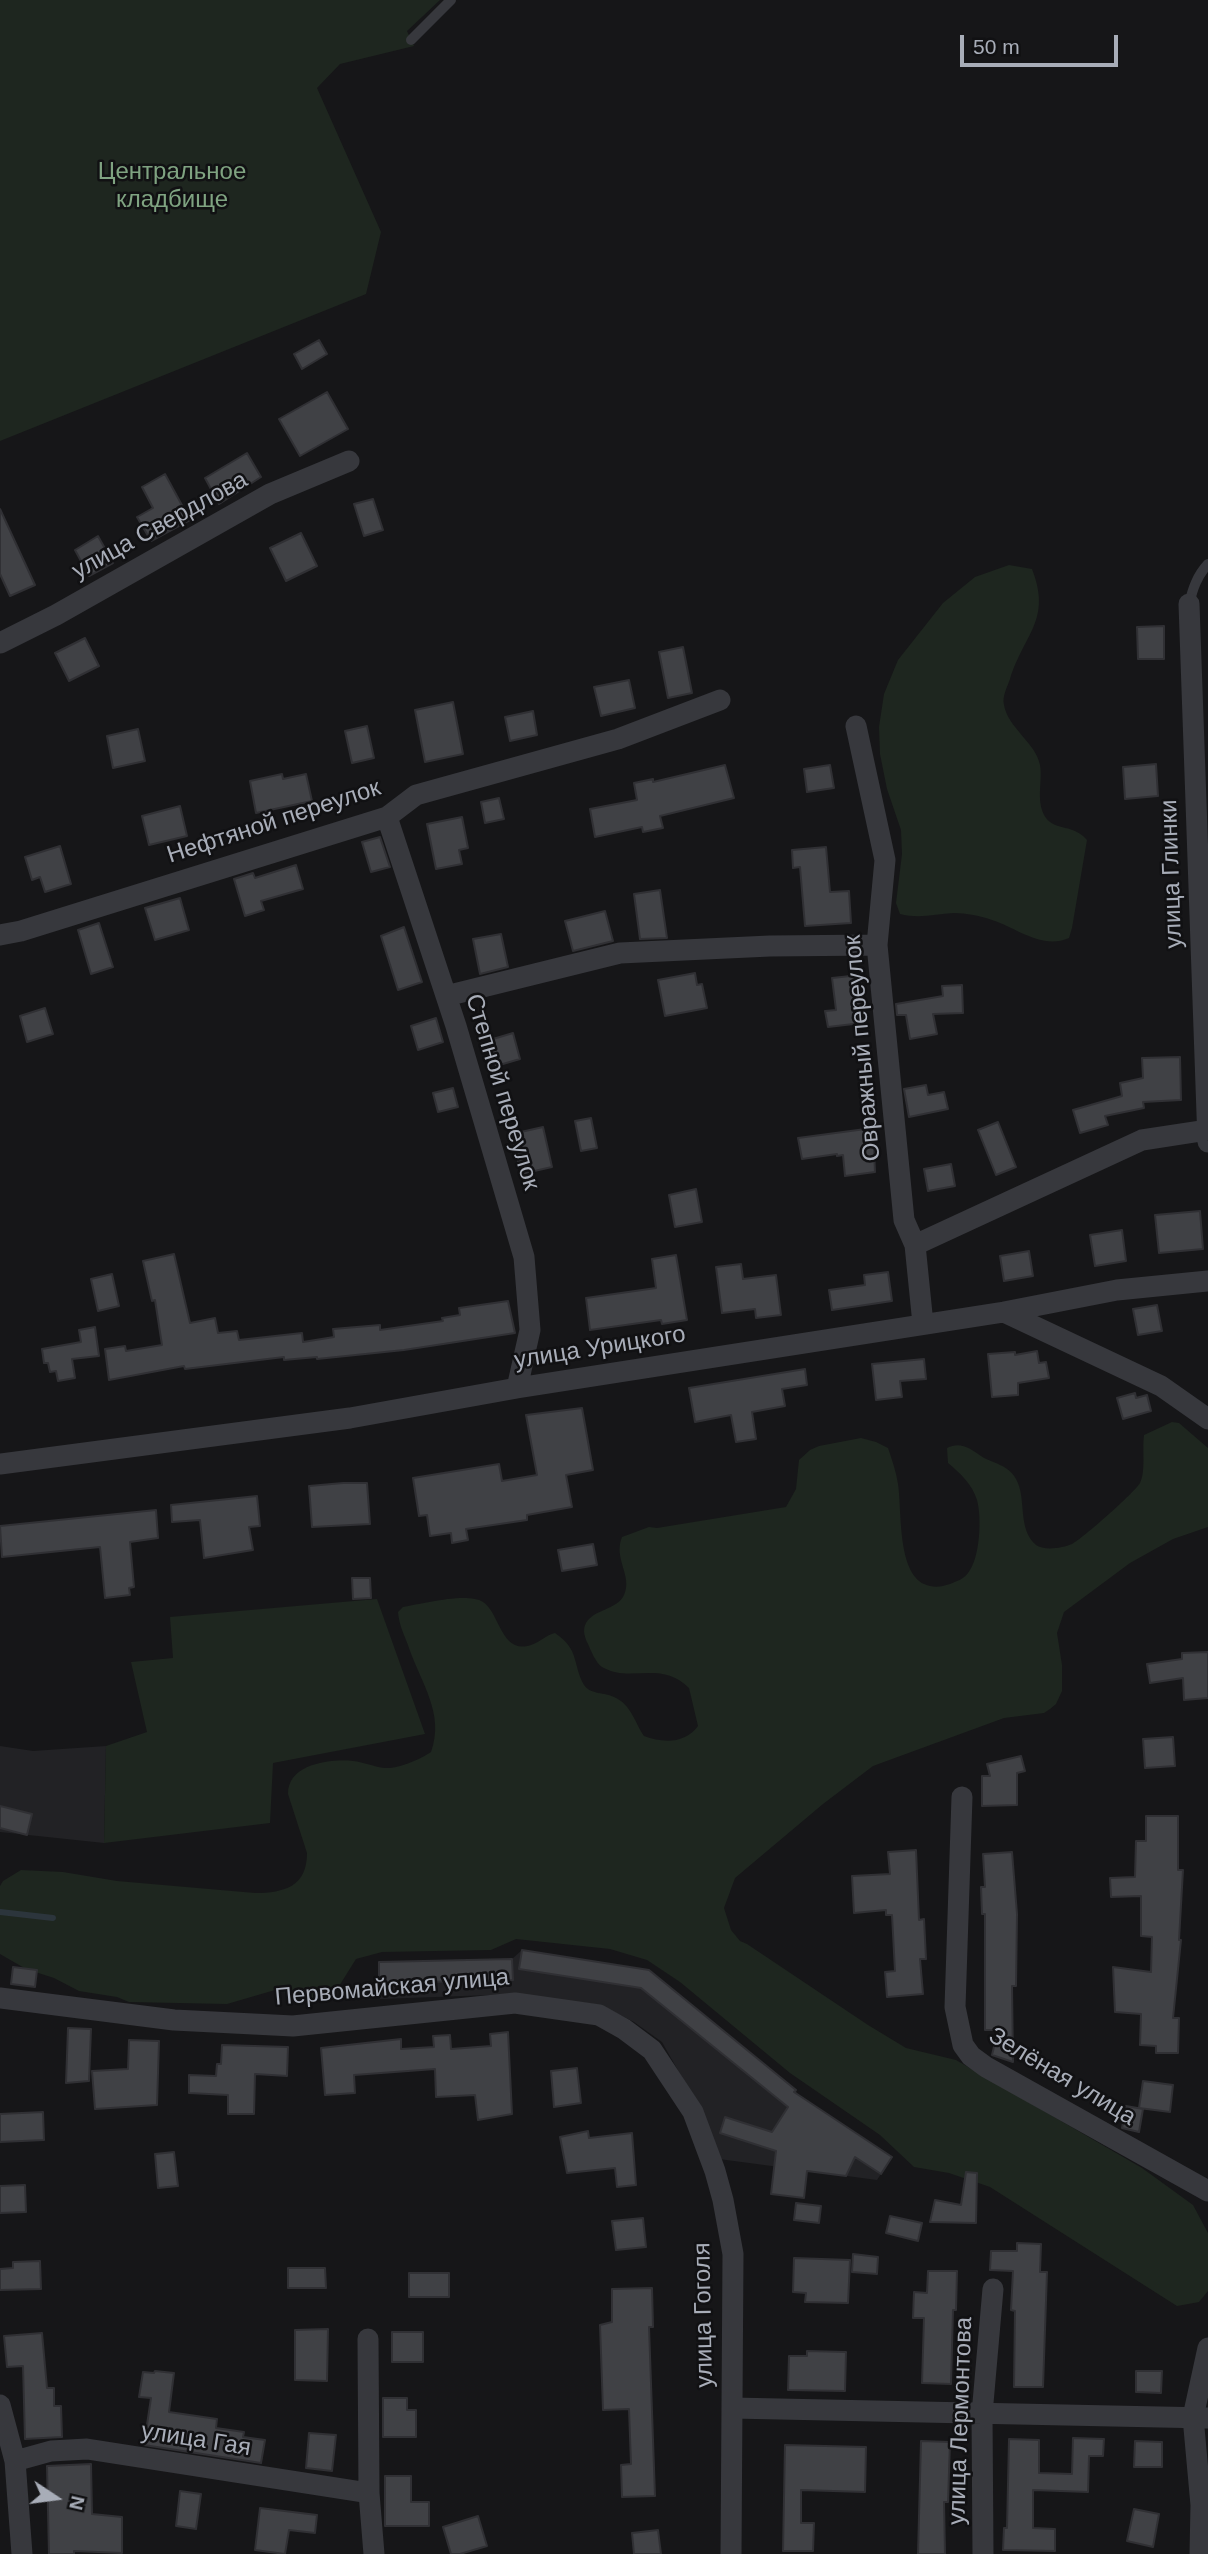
<!DOCTYPE html>
<meta charset="utf-8">
<style>
body{margin:0}
#map{position:relative;width:1208px;height:2554px;overflow:hidden;background:#161618;font-family:Helvetica,sans-serif}
canvas{display:block}
.north{position:absolute;left:21px;top:2463px;width:70px;height:70px;-webkit-text-stroke:5px #111113;paint-order:stroke;rotate:103deg;font-size:19px;font-weight:700;line-height:28px;text-align:center;color:#a8adb8}
.north::after{content:'';display:block;margin:auto;width:24px;height:32px;background:#a8adb8;clip-path:polygon(50% 0,100% 100%,50% 72%,0 100%)}
.scale{position:absolute;left:960px;top:35px;width:158px;height:32px;box-sizing:border-box;border:4px solid #a8adb8;border-top:0;padding-left:9px;font-size:21px;line-height:24px;white-space:nowrap;color:#a8adb8;-webkit-text-stroke:5px #111113;paint-order:stroke}
</style>
<div id="map">
<canvas width="1208" height="2554"></canvas>
<div class="north">N</div>
<div class="scale">50 m</div>
</div>
<script>
const ctx = document.querySelector('canvas').getContext('2d');
ctx.lineJoin = 'round';
function fillPath(path, color) {
  ctx.fillStyle = color;
  ctx.fill(path, 'evenodd');
}
function stroke(path, color, width, dash) {
  ctx.strokeStyle = color;
  ctx.lineWidth = width;
  ctx.lineCap = dash ? 'butt' : 'round';
  ctx.setLineDash(dash || []);
  ctx.stroke(path);
}
function drawText(font, color, halo, rows, align = 'center') {
  ctx.font = font + ' Helvetica,sans-serif';
  ctx.lineWidth = 5;
  ctx.setLineDash([]);
  ctx.textBaseline = 'middle';
  ctx.strokeStyle = halo;
  ctx.fillStyle = color;
  for (const [text, x, y, turn = 0] of rows) {
    ctx.save();
    ctx.translate(x, y);
    ctx.rotate((+turn || 0) * Math.PI / 180);
    ctx.textAlign = isNaN(turn) ? turn : align;
    if (halo) ctx.strokeText(text, 0, 0);
    ctx.fillText(text, 0, 0);
    ctx.restore();
  }
}
fillPath(new Path2D(`
 M0,1746L33,1751L106,1746L104,1843L0,1832Z
 M522,1950L638,1968L652,1972L796,2090L797,2094L892,2157L877,2180L719,2159L694,2099L662,2042L634,2022L600,2005L519,1994L380,1999L379,1962L512,1959Z`), '#222225');
fillPath(new Path2D(`
 M0,0H440L407,31L414,46L340,64L317,88L381,232L366,294L0,441Z
 M1009,565L1032,569C1052,620 1024,634 1010,679C1007,688 1002,696 1004,705C1008,728 1036,743 1040,765C1043,782 1035,802 1046,818C1056,831 1074,824 1087,840L1072,928L1069,938C1042,950 1017,928 992,920C981,916 966,913 954,913C936,914 919,919 900,914L896,903L902,854L901,830L887,789L880,754L879,727L884,694L898,660L943,603L975,577Z
 M1172,1422L1179,1423L1208,1448V1527L1173,1539L1130,1563L1064,1612L1057,1633L1062,1665V1691L1056,1704L1050,1709L1044,1713L1004,1718L873,1766L823,1804L735,1878L724,1908L731,1930L740,1941L747,1944L868,2025L906,2048L956,2060L1142,2168L1193,2205L1208,2233V2291L1199,2302L1177,2306L990,2187L949,2173L914,2167L880,2135L790,2073L680,1982L647,1960L610,1949L516,1939L491,1950L382,1952L356,1959L336,1991L315,2000L275,1990L227,2004L129,2002L117,1997L79,1991L54,1978L26,1969L0,1954V1886L3,1881L21,1870L63,1872L117,1881L255,1893C285,1893 307,1886 307,1853L288,1794C288,1764 329,1759 353,1761C364,1762 374,1767 385,1768C398,1769 421,1759 431,1752C445,1714 421,1683 409,1648C405,1636 399,1626 398,1612L403,1607C422,1604 467,1592 483,1602C500,1613 501,1655 531,1645C540,1642 546,1635 555,1633C580,1650 572,1663 584,1685C591,1695 605,1692 614,1697C631,1704 635,1723 644,1736C663,1743 685,1744 698,1726L689,1688C660,1659 631,1684 602,1667C596,1663 591,1651 588,1644C585,1638 582,1630 586,1623C594,1609 617,1610 624,1595C633,1576 613,1559 622,1537L649,1527L657,1528L786,1507L796,1489L799,1460L810,1450L819,1446L861,1438L876,1442L888,1448C892,1460 896,1471 898,1484C902,1510 897,1571 924,1584C933,1588 941,1587 950,1584C957,1581 964,1579 968,1573C980,1559 982,1518 977,1500C972,1484 961,1474 948,1463L947,1448C960,1441 970,1448 981,1456C993,1464 1008,1464 1016,1479C1027,1498 1017,1529 1036,1545C1044,1551 1063,1548 1072,1544C1082,1539 1135,1492 1140,1483C1146,1471 1142,1450 1144,1435Z
 M377,1599L425,1734L273,1763L270,1823L104,1843L106,1746L147,1732L131,1662L173,1658L170,1617Z`), '#1e261f');
stroke(new Path2D(`
 M0,1912L53,1918`), '#2c353c', 6);
const building = new Path2D(`
 M319,340L327,354L302,369L294,354Z
 M327,392L348,429L300,456L279,419Z
 M247,453L261,477L219,504L205,478Z
 M165,474L190,520L151,541L137,517L153,508L142,487Z
 M373,499L383,530L364,536L354,504Z
 M0,509L35,585L10,596L0,574Z
 M301,533L317,566L286,581L270,548Z
 M98,536L113,563L89,576L75,550Z
 M1164,626V659H1138L1137,627Z
 M85,638L99,666L69,681L55,653Z
 M683,647L692,693L668,698L659,652Z
 M629,680L635,708L601,716L594,687Z
 M453,702L463,754L425,762L415,710Z
 M533,711L537,735L510,741L505,717Z
 M367,726L374,758L352,763L345,731Z
 M138,729L145,761L113,768L107,736Z
 M1156,764L1158,796L1125,799L1123,767Z
 M725,765L734,798L660,816L663,828L643,832L642,827L595,837L590,809L637,800L634,783L653,779V782Z
 M830,765L834,788L807,792L804,769Z
 M282,774L283,779L306,774L312,801L256,813L250,781Z
 M499,798L504,819L485,823L481,802Z
 M180,806L187,836L149,845L142,816Z
 M462,817L468,848L459,850L462,864L436,869L427,824Z
 M380,837L390,867L371,872L362,842Z
 M60,846L71,884L45,892L40,877L32,880L25,857Z
 M826,847L830,892L849,891L851,923L805,926L800,867L793,868L792,850Z
 M296,865L303,889L261,901L264,910L245,916L234,879L253,873L255,878Z
 M660,890L667,938L640,939L634,894Z
 M180,898L189,930L155,940L145,908Z
 M605,911L613,941L573,951L565,921Z
 M99,923L113,967L91,974L78,930Z
 M404,927L422,982L398,990L381,936Z
 M501,934L508,967L480,974L473,939Z
 M695,973L697,985L702,984L707,1008L665,1016L658,980Z
 M860,975L863,999L859,1000L862,1023L828,1027L825,1011L836,1010L832,978Z
 M962,985L963,1013L933,1014L937,1034L910,1039L906,1015H897L896,1004L943,996L942,986Z
 M45,1008L53,1034L27,1042L20,1016Z
 M436,1018L443,1042L418,1050L411,1026Z
 M513,1033L520,1059L496,1066L490,1045L495,1044L493,1039Z
 M1180,1057L1181,1100L1143,1102L1144,1108L1105,1116L1108,1125L1080,1133L1073,1110L1122,1096L1120,1083L1143,1078L1142,1058Z
 M926,1085L928,1095L944,1092L948,1109L909,1117L904,1089Z
 M453,1088L458,1107L438,1112L433,1093Z
 M591,1118L597,1148L581,1151L575,1121Z
 M998,1122L1016,1167L996,1175L978,1130Z
 M543,1127L552,1167L521,1174L512,1134Z
 M873,1128L875,1172L845,1176L843,1155L837,1156V1154L802,1159L798,1138Z
 M951,1164L955,1186L928,1191L924,1169Z
 M696,1189L702,1222L675,1227L669,1195Z
 M1200,1211L1203,1249L1159,1253L1155,1215Z
 M1122,1230L1126,1261L1095,1266L1090,1235Z
 M1029,1251L1033,1276L1004,1281L1000,1256Z
 M174,1254L190,1323L215,1318L218,1333L237,1331L239,1340L302,1333L303,1342L334,1337L333,1329L380,1325V1330L443,1321L442,1318L460,1315L459,1308L508,1301L515,1333L404,1350L317,1359V1357L284,1360V1357L185,1369L184,1366L109,1380L105,1349L125,1346L126,1351L162,1345L155,1300L152,1301L143,1261Z
 M676,1255L687,1320L662,1324L661,1320L590,1330L586,1298L656,1288L652,1259Z
 M741,1264L743,1279L776,1275L781,1315L756,1318L755,1309L722,1313L716,1267Z
 M888,1272L892,1301L832,1310L829,1290L865,1285L864,1275Z
 M112,1274L119,1306L98,1311L91,1279Z
 M1157,1305L1162,1331L1138,1335L1133,1309Z
 M95,1327L99,1356L72,1359L75,1378L58,1381L56,1371L50,1372L48,1363H44L42,1349L81,1342L79,1330Z
 M1037,1351L1039,1363L1046,1362L1049,1378L1018,1383V1395L992,1397L988,1354L1015,1352V1355Z
 M924,1359L926,1379L900,1381L902,1397L876,1400L872,1364Z
 M805,1369L807,1385L782,1389L785,1406L752,1412L756,1439L736,1442L731,1415L695,1422L689,1388Z
 M1135,1393L1136,1398L1147,1395L1151,1411L1123,1419L1117,1398Z
 M582,1408L593,1470L566,1475L572,1507L527,1515V1520L466,1529L468,1540L452,1543L451,1533L430,1536L427,1515L419,1516L413,1478L499,1464L502,1481L537,1475L526,1415Z
 M343,1483H367L370,1524L312,1527L309,1486Z
 M257,1496L260,1526L249,1527L253,1550L204,1558L200,1520L172,1522L171,1505Z
 M156,1510L158,1538L130,1542L134,1587L129,1588L130,1595L105,1598L100,1547L2,1557L0,1526Z
 M593,1544L597,1565L562,1571L558,1550Z
 M352,1578H370L371,1598L353,1599Z
 M1208,1652V1698L1184,1700L1183,1678L1150,1683L1147,1664L1182,1659V1653Z
 M1173,1737L1175,1766L1145,1768L1143,1739Z
 M1021,1756L1025,1771L1017,1773V1805L982,1806V1776H990L987,1764Z
 M0,1806L32,1814L27,1835L0,1828Z
 M1146,1816H1178V1870H1183L1179,1940H1181L1173,2018H1179L1178,2053H1156V2046L1140,2045L1141,2014L1115,2012L1113,1967L1151,1972L1152,1937L1141,1936V1896L1111,1897L1110,1878L1135,1877L1136,1841H1146Z
 M916,1850L919,1920L924,1919L926,1959H920L923,1994L887,1997L885,1972L895,1971L892,1915H886V1910L854,1913L852,1876L890,1874L888,1852Z
 M1012,1852L1017,1914L1016,1986H1012L1013,2062L992,2055L998,2030H985V1914H982L981,1887H985L983,1854Z
 M522,1950L649,1970L796,2090L794,2092L892,2157L881,2174L855,2157L846,2176L807,2171L804,2198L771,2194L776,2151L720,2133L725,2117L772,2132L788,2107L641,1988L519,1969Z
 M512,1959L513,1980L379,1983V1962Z
 M13,1967L37,1970L35,1987L11,1984Z
 M68,2028L91,2029L89,2081L66,2083Z
 M508,2032L512,2114L478,2120L475,2095L436,2097L435,2069L354,2075L355,2093L325,2095L321,2048L401,2039V2049L434,2047L433,2036L450,2035L451,2049L491,2046L490,2034Z
 M129,2040L159,2041L157,2105L95,2109L92,2071L128,2069Z
 M222,2045L288,2047L287,2076L255,2074L254,2114H228V2095L189,2093V2075L216,2076L217,2064H221Z
 M577,2068L581,2103L554,2107L551,2071Z
 M1143,2081L1173,2085L1170,2112L1139,2108Z
 M1126,2106L1143,2109L1139,2132L1122,2128Z
 M43,2112L44,2140L0,2142V2114Z
 M588,2131L589,2138L632,2133L636,2185L617,2187L615,2168L567,2173L560,2137Z
 M174,2152L178,2186L158,2188L155,2154Z
 M966,2172L977,2173L976,2223L930,2222L935,2200L961,2205Z
 M25,2185L26,2212L0,2213V2186Z
 M796,2203L821,2206L819,2223L794,2220Z
 M890,2216L922,2223L918,2241L886,2233Z
 M643,2218L646,2247L616,2250L612,2221Z
 M1017,2243L1041,2244L1040,2272H1047L1043,2387H1014L1015,2311L1011,2310L1013,2271L990,2270L991,2251H1017Z
 M853,2254L878,2257L877,2274L852,2272Z
 M794,2258L850,2260L848,2303L805,2302L806,2293L793,2292Z
 M40,2261L41,2289L0,2290V2269L13,2268V2262Z
 M288,2268H325L326,2288H288Z
 M928,2271H957L956,2310H953L951,2384L922,2383L924,2318H913L914,2292L927,2293Z
 M409,2273H449V2297H409Z
 M652,2288L653,2327H649L655,2496L622,2497L621,2465L631,2464L629,2409L603,2410L600,2325L612,2322V2289Z
 M328,2329L327,2381L295,2380V2330Z
 M392,2332H423V2362H392Z
 M42,2333L47,2388H54V2406H61L62,2437L25,2439L23,2366L7,2367L4,2336Z
 M807,2351L846,2352L845,2391L788,2390L789,2356H807Z
 M155,2371L174,2373L169,2412L217,2419L216,2428L244,2432L243,2437L265,2440L261,2463L144,2445L151,2398L139,2397L143,2372L154,2373Z
 M1136,2371H1162L1161,2393L1136,2392Z
 M383,2398H407V2410H416V2437H383Z
 M309,2433L336,2435L332,2471L306,2468Z
 M1073,2438L1104,2439L1103,2456H1089L1088,2492L1033,2490V2528L1055,2529V2551L1003,2550L1004,2528H1007L1009,2439L1039,2440V2473L1072,2474Z
 M921,2441L950,2442L948,2502H944L945,2554H918Z
 M1135,2441L1162,2442V2467H1134Z
 M785,2445L866,2447L865,2492L801,2490V2523H814L813,2551H783Z
 M91,2464L92,2514L122,2517V2553L74,2551V2554H49L47,2466Z
 M385,2476H411V2502H429V2526H385Z
 M180,2491L201,2494L196,2529L176,2526Z
 M260,2508L317,2515L315,2533L289,2530L285,2554L255,2550Z
 M1134,2509L1159,2514L1153,2547L1127,2541Z
 M478,2516L487,2546L460,2554H451L443,2527Z
 M658,2530L661,2554H634L632,2533Z`);
fillPath(building, '#404145');
stroke(building, '#303034', 2);
stroke(new Path2D(`
 M411,40L451,0
 M1189,604C1193,588 1197,576 1208,564`), '#37383d', 10);
stroke(new Path2D(`
 M1189,604L1208,1142
 M0,643L56,615L270,494L349,461
 M856,726L885,860L877,945L904,1220L915,1245L923,1324
 M387,817L456,1026L524,1257L530,1330L517,1388
 M0,935L21,931L387,817L416,795L618,739L720,700
 M446,996L620,953L770,946L877,945
 M915,1245L1142,1140L1208,1130
 M1004,1312L1161,1386L1208,1419
 M0,1464L350,1418L517,1388L1004,1312L1117,1290L1208,1281
 M962,1797L955,2007L963,2045L971,2056L986,2067L1208,2191
 M0,1998L174,2020L293,2026L515,2003L599,2015L624,2029L652,2050L693,2112L715,2171L723,2200L733,2254L731,2554
 M368,2339L369,2493L374,2554
 M0,2405L15,2461L22,2554
 M732,2408L1208,2418
 M15,2461L51,2451L87,2449L369,2493
 M983,2554L982,2414L993,2289
 M1200,2554L1201,2505L1193,2417L1208,2348`), '#37383d', 21);
drawText('24px', '#7fa381', '#111113', [
 ["Центральное",172,172],
 ["кладбище",172,200]
]);
drawText('24px', '#a8adb8', '#111113', [
 ["улица Свердлова",160,526,-29],
 ["Нефтяной переулок",274,822,-18],
 ["улица Глинки",1172,874,-92],
 ["Овражный переулок",863,1048,-95],
 ["Степной переулок",502,1092,73],
 ["улица Урицкого",600,1348,-9],
 ["Первомайская улица",392,1988,-5],
 ["Зелёная улица",1062,2077,31],
 ["улица Гоголя",704,2315,-91],
 ["улица Лермонтова",961,2421,-88],
 ["улица Гая",196,2440,9]
]);
</script>
